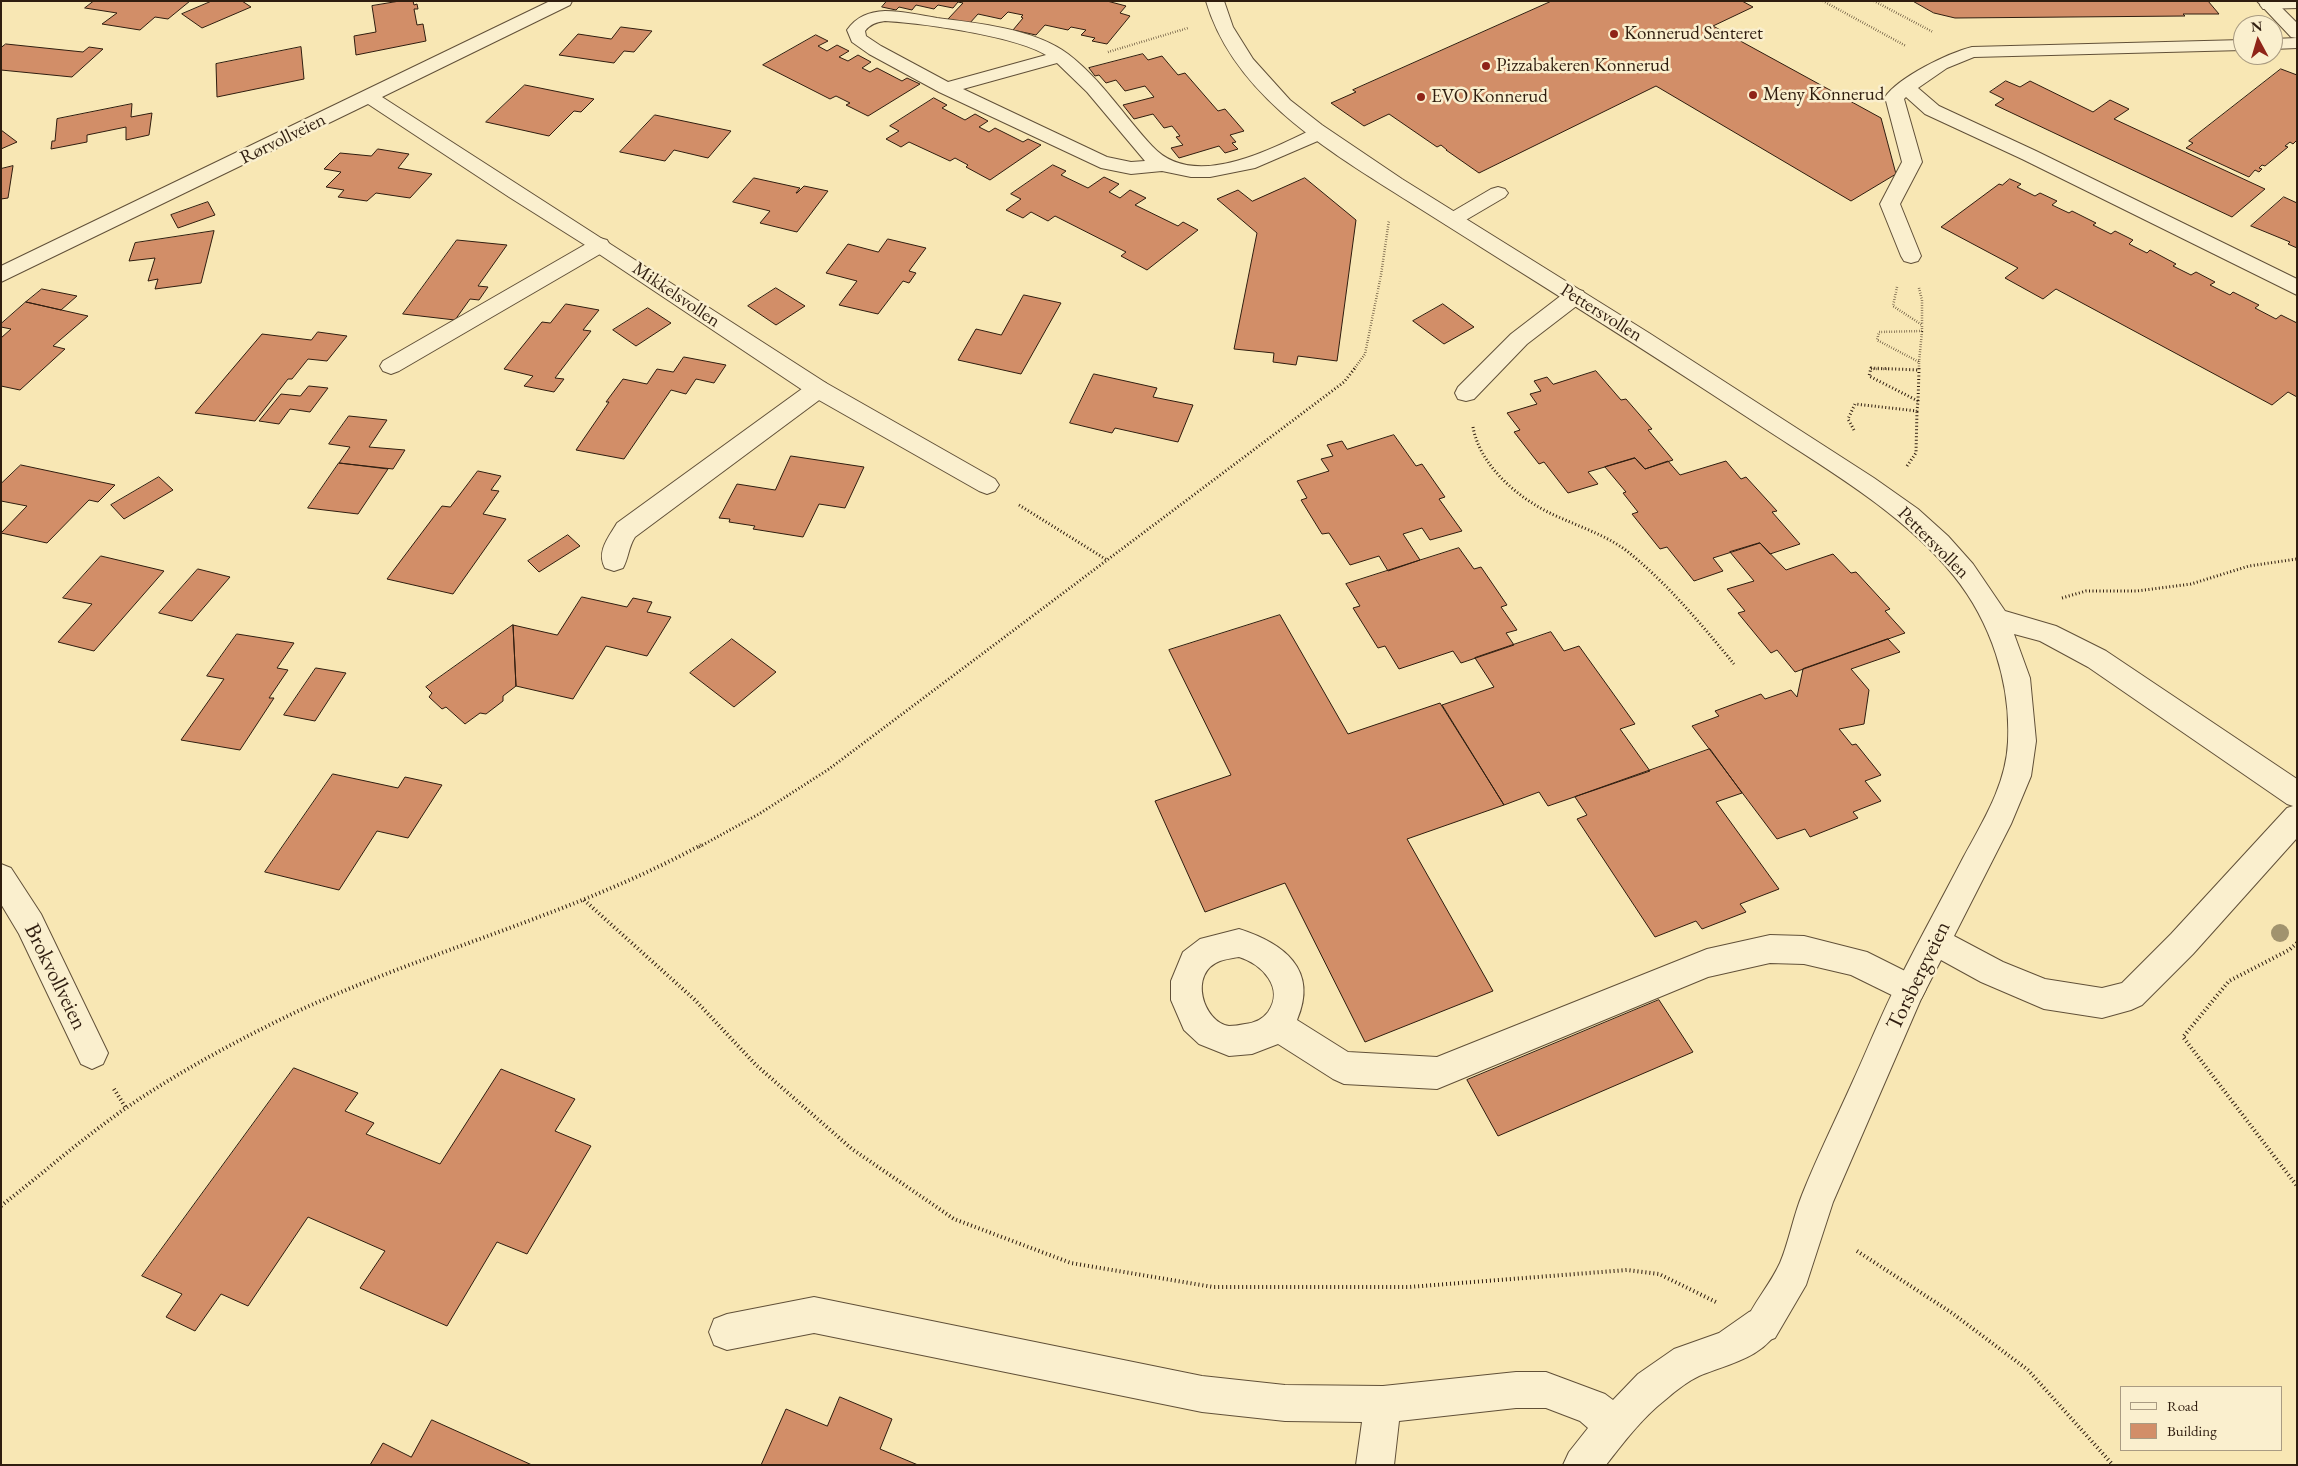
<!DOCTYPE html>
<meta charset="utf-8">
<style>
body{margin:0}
#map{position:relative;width:2298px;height:1466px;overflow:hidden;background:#f8e7b4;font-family:"EB Garamond",serif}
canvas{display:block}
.frame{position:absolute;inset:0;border:2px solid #2f1d0f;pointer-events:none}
.legend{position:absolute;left:2120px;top:1386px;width:162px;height:65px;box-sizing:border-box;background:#faefce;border:1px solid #a99b82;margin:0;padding:6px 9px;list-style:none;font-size:15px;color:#2f1d0f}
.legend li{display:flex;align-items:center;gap:10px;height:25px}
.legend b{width:25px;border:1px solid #a99b82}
.north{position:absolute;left:2233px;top:15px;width:50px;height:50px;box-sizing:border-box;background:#faefce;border:1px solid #a99b82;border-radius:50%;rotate:354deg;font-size:14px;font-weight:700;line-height:20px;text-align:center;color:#2f1d0f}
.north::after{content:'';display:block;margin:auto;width:18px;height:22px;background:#8f2418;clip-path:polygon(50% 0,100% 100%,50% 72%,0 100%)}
</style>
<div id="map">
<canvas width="2298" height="1466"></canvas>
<div class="frame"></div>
<ul class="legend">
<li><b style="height:6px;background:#faefce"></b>Road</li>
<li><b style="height:14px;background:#d28e68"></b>Building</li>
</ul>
<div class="north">N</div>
</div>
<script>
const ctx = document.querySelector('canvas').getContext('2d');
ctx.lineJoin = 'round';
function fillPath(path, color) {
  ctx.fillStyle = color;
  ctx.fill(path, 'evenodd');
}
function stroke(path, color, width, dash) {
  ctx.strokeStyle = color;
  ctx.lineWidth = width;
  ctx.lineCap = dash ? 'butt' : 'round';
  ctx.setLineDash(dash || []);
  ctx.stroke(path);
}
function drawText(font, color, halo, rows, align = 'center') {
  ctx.font = font + ' "EB Garamond",serif';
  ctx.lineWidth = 5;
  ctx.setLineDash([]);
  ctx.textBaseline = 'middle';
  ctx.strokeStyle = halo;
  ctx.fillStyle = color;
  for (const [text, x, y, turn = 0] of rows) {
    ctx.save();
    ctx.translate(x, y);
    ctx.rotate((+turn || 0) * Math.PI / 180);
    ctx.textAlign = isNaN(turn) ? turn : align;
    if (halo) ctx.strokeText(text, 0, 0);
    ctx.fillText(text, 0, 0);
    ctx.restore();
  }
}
const building = new Path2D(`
 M94,1H190L168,19L155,17L140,30L102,24L117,13L85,8Z
 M212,1H242L251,7L202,28L182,14Z
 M400,1H413L414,5L417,4L418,9H414L417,25L423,24L426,41L356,55L354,36L376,32L372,6Z
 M887,1H1107L1126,6L1120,13L1130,16L1107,44L1092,41L1095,38L1081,35L1086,30L1071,27L1068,30L1045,25L1036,35L1013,30L1023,18L1021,17L1023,15L1008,12L1001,19L978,14L969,24L948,19L963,3L958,2L953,8L938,5L934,9L916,5L912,10L899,7L896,10L882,7Z
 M1552,1H1742L1753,7L1713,26L1881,118L1896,174L1851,201L1656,86L1479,173L1446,150H1447L1441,145L1437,147L1389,114L1364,126L1331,103L1356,92L1353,90Z
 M1913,1H2208L2219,14H2183L2185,16L1955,18L1934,13Z
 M621,27L652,31L634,52L624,51L614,63L559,55L578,34L611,39Z
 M816,35L828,41L818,46L827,51L837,45L849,51L839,57L848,61L858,55L871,62L862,68L870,72L877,68L902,81L907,78L920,84L868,116L846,105L850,103L836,96L830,99L763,65Z
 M6,44L83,52L89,47L103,49L72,77L1,70V48Z
 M301,47L304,79L217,97L216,64Z
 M1143,54L1148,60L1162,56L1178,75L1185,73L1218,111L1225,109L1244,131L1230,135L1236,142L1232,143L1238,149L1225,153L1219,146L1179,158L1171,148L1183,145L1176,137L1180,136L1172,126L1164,128L1153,114L1134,119L1123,105L1154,97L1145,86L1125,91L1116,80L1106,83L1099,75L1095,76L1089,68Z
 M2281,69L2297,75V140L2293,144L2290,142L2285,146L2288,147L2265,166L2262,165L2259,168L2262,169L2259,172L2255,170L2249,177L2186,148L2193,143L2189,141Z
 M2006,81L2020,87L2030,81L2093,112L2110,100L2129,109L2114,119L2265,189L2232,217L1995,105L2004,99L1990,92Z
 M525,85L594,99L581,112L574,111L549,136L486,122Z
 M934,98L947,105L942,108L965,120L975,114L988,121L979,127L989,132L995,128L1023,142L1028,139L1041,145L990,180L966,167L968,165L955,158L950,161L909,142L901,147L886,139L899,131L890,126Z
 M132,104L131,117L152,113L149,135L126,140V127L87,135V142L51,149L52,141H55L57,119Z
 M655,115L731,131L708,158L674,150L665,161L620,152Z
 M1,130L17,142L1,149Z
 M378,149L409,154L398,168L432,174L410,198L376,193L367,201L338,197L344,190L326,187L341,172L324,169L340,153L371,156Z
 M1053,165L1066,171L1061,175L1088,188L1104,177L1119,184L1109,192L1120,198L1130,190L1146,198L1135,205L1178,226L1183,222L1198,230L1147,270L1121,256L1126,252L1055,216L1048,221L1031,212L1023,218L1006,210L1021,199L1011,194Z
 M13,166L8,198L1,199V169Z
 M754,178L800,188L796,193H797L804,186L828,191L797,232L760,223L770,211L733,202Z
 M1305,178L1356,220L1337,361L1298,356L1296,365L1273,362L1274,353L1234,349L1257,233L1217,199L1238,190L1252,201Z
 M2010,179L2021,184L2017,187L2035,196L2040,193L2057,201L2052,205L2069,213L2072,211L2096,223L2093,225L2111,234L2115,231L2133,240L2129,244L2147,253L2150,250L2176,264L2173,266L2191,275L2196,272L2215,282L2210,285L2230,295L2233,292L2259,305L2255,308L2276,319L2281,315L2297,323V397L2288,392L2272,405L2056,289L2043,299L2005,278L2018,268L1941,227L1999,184L2002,185Z
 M2284,197L2297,203V248L2288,244L2290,242L2251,226Z
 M208,202L215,215L178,228L171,215Z
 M214,231L201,283L155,289L158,279L148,281L155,258L129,261L135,243Z
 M888,239L926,248L909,271L916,273L909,283L903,281L878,314L839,305L857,281L826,273L848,244L878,252Z
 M457,240L507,245L478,286L488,287L479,300L470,299L455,320L403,314Z
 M776,288L805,306L776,325L748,306Z
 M42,289L77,296L61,310L26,302Z
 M1024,295L1061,303L1021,374L958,360L976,329L1001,335Z
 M26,302L88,316L53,346L65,349L20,390L1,386V338L11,329L1,327V324Z
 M566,304L599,310L583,330L591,331L555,378L564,379L554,392L524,386L533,376L504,369L542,322L550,323Z
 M1443,304L1474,327L1444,344L1413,321Z
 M648,308L671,323L636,346L613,330Z
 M318,332L347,336L327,361L308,359L292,379H288L255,421L195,413L262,334L311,340Z
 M684,357L726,365L714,383L696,379L686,394L671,390L624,459L576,450L609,402H606L623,379L647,384L657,369L673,372Z
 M1596,371L1621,400L1626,399L1652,429L1648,430L1673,460L1645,469L1635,458L1588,472L1598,484L1568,493L1544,462L1539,464L1514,432L1520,430L1507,413L1537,404L1530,394L1541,391L1534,381L1547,377L1553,384Z
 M1094,374L1157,388L1153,397L1193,405L1178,442L1115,428L1112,433L1070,423Z
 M309,386L328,388L310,412L290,409L279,424L259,421L281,394L300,396Z
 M349,416L387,420L369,447L405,450L393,469L339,463L350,447L329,444Z
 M1394,435L1416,466L1422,464L1445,497L1439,499L1462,531L1430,540L1422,528L1403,534L1420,560L1388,571L1379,556L1350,565L1329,533L1322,534L1301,500L1307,498L1297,481L1329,471L1321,459L1333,456L1327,445L1342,441L1347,449Z
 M791,456L864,467L845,508L819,504L803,537L753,529L755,526L729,522L730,519L719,518L737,484L775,490Z
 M1635,458L1645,469L1668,461L1680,475L1726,461L1741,479L1746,477L1777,511L1772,512L1800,544L1770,554L1760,543L1713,558L1723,571L1694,581L1667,547L1660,549L1632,514L1638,512L1623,493L1626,492L1605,467Z
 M339,463L388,469L358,514L308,508Z
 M21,465L115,485L98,502L89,500L47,543L1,533L27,506L1,501V484Z
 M478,471L501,476L491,490L499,491L483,514L506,519L453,594L387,579L442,506L450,507Z
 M159,477L173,490L124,519L111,505Z
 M568,535L580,546L539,572L528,561Z
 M1760,543L1786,570L1833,554L1851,573L1856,572L1890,609L1885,611L1905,633L1795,672L1777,650L1771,653L1738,613L1745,611L1727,589L1754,581L1730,552Z
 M1459,548L1474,569L1481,567L1507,605L1501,607L1517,630L1506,633L1514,645L1461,663L1453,651L1399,669L1385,646L1378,648L1353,608L1360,606L1346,584Z
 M101,556L164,571L94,651L58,642L92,604L63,598Z
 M198,569L230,577L192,621L159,613Z
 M582,597L627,607L633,598L652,602L647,612L671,617L647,656L606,646L573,699L516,686L513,625L557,635Z
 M1280,615L1348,734L1440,703L1504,805L1407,839L1493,991L1365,1042L1285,883L1205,912L1155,801L1231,775L1169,650Z
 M513,625L516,686L503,696V701L486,714L480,713L465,724L446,707L442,709L429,697L432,693L426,687Z
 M1551,632L1564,651L1579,646L1635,724L1620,729L1650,771L1548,806L1539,792L1504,805L1442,705L1494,687L1475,658Z
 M237,634L294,643L277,668L288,670L269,698H274L240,750L181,740L224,679L207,676Z
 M732,639L776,672L734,707L690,673Z
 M1888,639L1900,652L1851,669L1869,690L1864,724L1839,729L1852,745L1856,744L1881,775L1865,781L1881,801L1853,812L1858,818L1810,837L1805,829L1777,839L1692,726L1719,716L1715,711L1761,694L1765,699L1791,690L1797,697L1803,669Z
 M316,668L346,673L315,721L284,715Z
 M1710,749L1742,793L1716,802L1779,889L1740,904L1746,912L1702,929L1696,921L1655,937L1577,819L1587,815L1575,797Z
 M333,774L398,788L405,777L442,785L408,838L377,831L339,890L265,872Z
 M1659,1000L1693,1052L1498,1136L1467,1080Z
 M294,1068L358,1093L345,1111L374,1123L366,1134L440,1164L501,1069L575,1099L555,1131L591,1146L527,1254L497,1242L447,1326L360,1288L385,1251L308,1217L248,1306L221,1294L195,1331L166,1317L182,1294L142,1276Z
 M840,1397L892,1419L880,1449L918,1465H761L786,1409L827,1426Z
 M432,1420L532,1465H370L383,1443L411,1457Z`);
fillPath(building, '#d28e68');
stroke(building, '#2f1d0f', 1);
const service = new Path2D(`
 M2263,1H2297V8L2263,9L2260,5Z
 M885,11C903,11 920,15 937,18C978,23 1035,29 1068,54C1101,79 1124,116 1152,146C1193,191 1269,150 1313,129L1320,127L1327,129L1330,133L1327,137L1255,168L1210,177H1191L1162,171L1131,174L1101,168L939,92L869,54L852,42L847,30C857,16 869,12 885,11ZM885,21C922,23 1015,36 1046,55L948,82L881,46L866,36L865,31C870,24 877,22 885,21ZM1057,63L1087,92L1145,161L1131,162L1107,157L963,89Z
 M2297,38V48L2273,49V39Z
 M2243,40V50L1974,57L1947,68L1918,88L1939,106L2036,151L2297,279V295L2022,159L1925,114L1906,97L1904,99L1922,162L1900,204L1921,256L1918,261L1911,263L1904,261L1901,256L1880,204L1902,162L1885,97C1899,77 1948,53 1972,47Z
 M1498,187L1505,189L1508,193L1505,197L1459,224L1452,226L1445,224L1442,220L1445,216L1491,189Z
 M600,238L607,240L610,245L607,250L399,371L391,374L383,371L380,366L383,361L593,240Z
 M1575,289L1583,291L1586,296L1583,301L1527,344L1474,399L1466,401L1458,399L1455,393L1458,387L1511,334L1567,291Z
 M818,381L826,383L829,389L826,395L635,537C628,548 629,557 623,568L614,571L605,568C596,551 609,537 617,523L810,383Z
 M1239,929C1283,943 1319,969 1297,1020L1348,1052L1437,1057L1707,949L1770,935L1804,936L1867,952L1921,979L1926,989L1921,999L1910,1004L1851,975L1804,964L1770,963L1708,977L1437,1089L1344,1084L1333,1079L1278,1044L1252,1054L1229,1056L1199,1044L1184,1030L1171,1000V981L1183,952L1200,939ZM1239,957C1262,964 1285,988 1268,1012C1262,1020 1254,1023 1245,1024C1240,1025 1234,1026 1229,1026C1203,1022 1188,973 1220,961C1226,959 1233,958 1239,957Z
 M814,1297L1202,1376L1285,1385L1383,1386L1516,1372H1546L1605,1394L1613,1400L1638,1374L1674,1349L1719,1333L1749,1312L1762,1307L1775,1312L1780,1325C1767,1357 1728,1364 1699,1376C1688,1381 1674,1392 1665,1400C1642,1418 1624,1442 1606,1465H1563L1569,1452L1588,1428L1580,1421L1546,1408H1516L1399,1421L1394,1465H1356L1362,1422L1285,1421L1202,1412L814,1333L727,1350L714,1345L709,1332L714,1319L727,1314Z`);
const minor = new Path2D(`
 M550,1H572L570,5L382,97L826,383L995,479L999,485L995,491L987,494L979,491L810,395L593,250L509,197L368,104L1,282V266Z
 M1206,1H1224L1233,27L1253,59L1290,100L1322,125L1402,179L1649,333L1874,478L1918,509L1948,536L1973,564L2005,611L2056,626L2106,651L2297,779V838L2193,954L2142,1005L2131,1010L2102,1018L2044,1009L1981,982L1941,960L1921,999L1833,1202L1806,1285L1775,1338L1762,1343L1749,1338L1744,1325C1753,1303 1770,1285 1780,1263C1789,1242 1793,1217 1802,1195C1817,1157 1836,1119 1853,1081C1869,1046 1883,1010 1901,976C1921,936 1943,897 1963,858C1983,821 2006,785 2008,742C2011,683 1991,622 1954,576C1899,509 1821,466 1750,419C1641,347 1530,278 1419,208C1338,156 1235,100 1206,1ZM2014,634L2040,641L2088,667L2287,804L2293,806L2287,808L2171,934L2122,983L2102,988L2045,979L2003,962L1954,936L2011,824L2031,776L2036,741L2030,678Z
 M2257,1H2275L2297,23V38L2291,37Z
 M1,864L11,868L41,914L108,1053L103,1064L92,1069L81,1064L19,934L1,904Z`);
stroke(service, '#615038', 2);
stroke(minor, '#615038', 2);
stroke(new Path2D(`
 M1823,1L1906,46
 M1874,1L1933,32
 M1108,52L1188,28
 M1897,287L1893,306L1922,325V331L1879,332L1877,340L1919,362V369
 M1919,288L1922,300V325
 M1919,362L1922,331
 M1354,369L1365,354L1381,275L1389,220
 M1871,369H1891`), '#2f1d0f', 2.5, [0.5, 2]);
stroke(new Path2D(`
 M1918,401L1919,370
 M1473,427C1480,466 1518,498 1552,514C1577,526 1604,534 1627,551C1668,584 1701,624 1734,664
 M1854,430L1848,419L1855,404L1917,411L1918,401L1869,376L1871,368L1919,370V368
 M1907,466L1916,453L1917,411
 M1019,505L1107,560
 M2062,598L2086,591H2137L2191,584L2249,566L2297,559
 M699,847L759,814L829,769L1344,382L1355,368`), '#2f1d0f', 3, [1, 2.5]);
stroke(new Path2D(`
 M584,900L695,1000L756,1065L852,1149L954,1219L1071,1263L1213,1287H1409L1627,1270L1659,1274L1716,1302
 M2297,943L2289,950L2229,981L2183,1037L2297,1186
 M114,1089L126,1108
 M1,1206C43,1173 83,1138 126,1108C180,1071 238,1040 296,1012C429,950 572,915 701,845
 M1857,1251L1952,1313L2028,1370L2113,1465`), '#2f1d0f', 4, [1, 3]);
fillPath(service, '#faefce');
fillPath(minor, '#faefce');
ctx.fillStyle = '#a1936e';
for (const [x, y] of [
 [2280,933]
]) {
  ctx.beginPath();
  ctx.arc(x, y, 9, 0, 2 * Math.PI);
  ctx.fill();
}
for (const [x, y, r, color] of [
 [1614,34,5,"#8f2418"],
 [1486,66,5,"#8f2418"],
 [1753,95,5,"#8f2418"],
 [1421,97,5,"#8f2418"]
]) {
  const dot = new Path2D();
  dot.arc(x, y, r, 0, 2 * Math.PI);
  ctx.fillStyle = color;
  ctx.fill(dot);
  stroke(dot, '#faefce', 2);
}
drawText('19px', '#2f1d0f', '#faefce', [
 ["Konnerud Senteret",1624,34],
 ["Pizzabakeren Konnerud",1496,66],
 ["Meny Konnerud",1763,95],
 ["EVO Konnerud",1431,97]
], 'left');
drawText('19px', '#2f1d0f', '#faefce', [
 ["Rørvollveien",283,139,-26],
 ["Mikkelsvollen",676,295,34],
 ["Pettersvollen",1601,313,32],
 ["Pettersvollen",1933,543,45]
]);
drawText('22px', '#2f1d0f', '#faefce', [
 ["Torsbergveien",1919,976,-64],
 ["Brokvollveien",55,977,64]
]);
</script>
